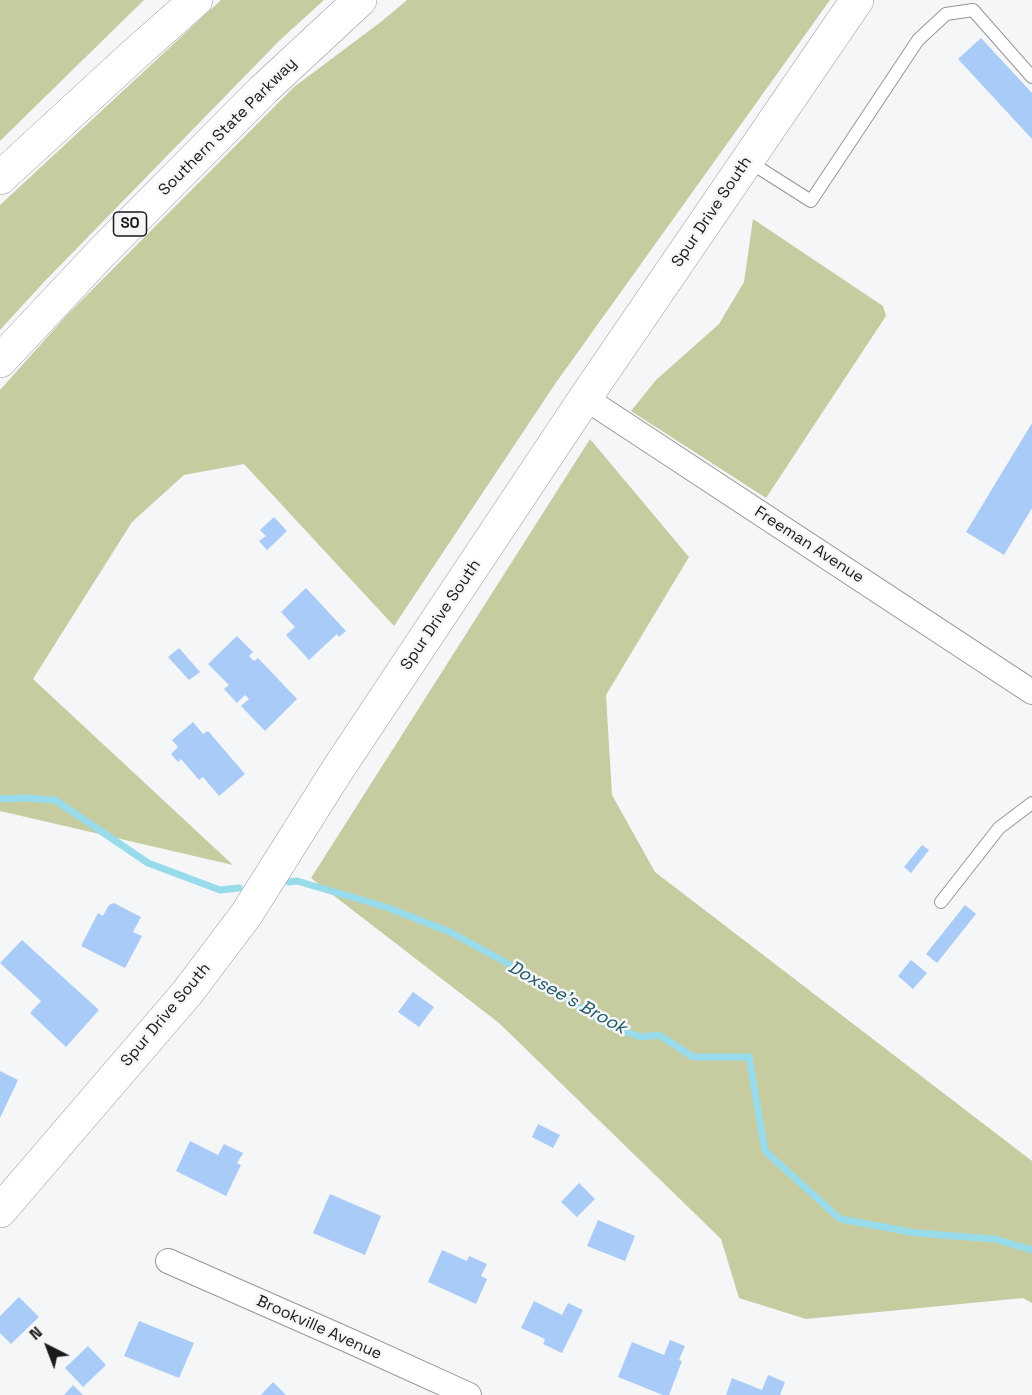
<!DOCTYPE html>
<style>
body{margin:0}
#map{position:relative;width:1032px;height:1395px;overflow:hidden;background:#f5f6f8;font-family:"Space Grotesk",sans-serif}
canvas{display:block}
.north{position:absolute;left:18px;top:1317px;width:60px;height:60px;-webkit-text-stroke:4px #f5f6f8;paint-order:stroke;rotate:318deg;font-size:16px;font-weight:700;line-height:24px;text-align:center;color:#1a1a1b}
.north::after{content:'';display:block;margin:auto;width:21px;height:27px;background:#1a1a1b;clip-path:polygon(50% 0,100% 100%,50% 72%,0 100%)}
</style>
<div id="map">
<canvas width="1032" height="1395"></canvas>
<div class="north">N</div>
</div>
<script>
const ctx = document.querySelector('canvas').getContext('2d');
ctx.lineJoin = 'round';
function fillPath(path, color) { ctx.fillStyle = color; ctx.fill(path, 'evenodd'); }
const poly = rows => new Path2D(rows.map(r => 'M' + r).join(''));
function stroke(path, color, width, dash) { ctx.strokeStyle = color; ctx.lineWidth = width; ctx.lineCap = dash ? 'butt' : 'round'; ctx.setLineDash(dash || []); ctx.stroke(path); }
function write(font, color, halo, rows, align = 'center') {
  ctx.font = font + ' "Space Grotesk",sans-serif'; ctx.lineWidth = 5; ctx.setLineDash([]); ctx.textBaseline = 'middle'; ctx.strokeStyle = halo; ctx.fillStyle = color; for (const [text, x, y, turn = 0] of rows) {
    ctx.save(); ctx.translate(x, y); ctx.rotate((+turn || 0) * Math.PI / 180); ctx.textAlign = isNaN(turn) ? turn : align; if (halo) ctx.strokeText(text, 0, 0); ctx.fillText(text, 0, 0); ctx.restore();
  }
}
const green = poly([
 [0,0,144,0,0,141],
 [221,0,324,0,280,40,43,283,0,330,0,205],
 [407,0,830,0,555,384,394,626,244,464,184,475,132,522,33,679,233,865,0,811,0,390,66,316,294,87,382,21],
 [753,219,883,306,886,316,766,498,631,411,656,380,719,324,744,282],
 [590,439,689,557,606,695,612,795,655,872,1032,1161,1032,1303,1023,1298,806,1319,739,1298,721,1239,499,1023,311,878]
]);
const stream = poly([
 [0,799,26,798,55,800,148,863,220,890,239,888],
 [289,882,297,881,386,907,450,932,518,969,614,1028,641,1037,659,1035,693,1057,749,1057,765,1151,840,1219,916,1233,994,1239,1032,1250]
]);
const building = poly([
 [981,38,1032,93,1032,139,958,59],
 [1032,423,1032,508,1004,555,966,532],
 [274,517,287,531,267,550,259,541,266,536,260,530],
 [306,588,346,631,339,637,337,634,309,660,286,635,295,627,281,612],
 [237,636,253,652,249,656,254,661,258,658,297,699,265,731,241,706,249,699,245,695,237,703,224,689,229,685,208,664],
 [179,648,200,672,189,680,168,657],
 [193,722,203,734,208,731,245,774,219,796,203,777,199,780,181,759,178,762,171,754,178,747,172,740],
 [922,845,929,850,911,873,904,867],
 [114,903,141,917,133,932,142,936,125,968,81,946,98,913,103,916,109,905],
 [965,905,976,914,937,963,926,954],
 [22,940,99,1010,66,1047,30,1013,41,1001,0,963],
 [911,960,927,973,913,989,898,976],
 [413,992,434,1007,419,1027,398,1012],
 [0,1071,18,1080,0,1118],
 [538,1124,560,1135,553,1148,532,1137],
 [190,1141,218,1155,224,1144,243,1153,237,1163,241,1165,226,1196,176,1171],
 [579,1183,595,1199,577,1217,561,1202],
 [330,1194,381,1216,365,1255,313,1233],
 [598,1220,635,1236,625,1261,587,1246],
 [442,1250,467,1261,469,1256,487,1264,481,1276,487,1279,476,1304,428,1282],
 [19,1297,39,1317,11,1344,0,1333,0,1316],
 [534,1301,562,1315,568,1303,583,1310,562,1353,543,1344,545,1339,521,1328],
 [139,1321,194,1343,179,1378,124,1356],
 [670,1340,685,1346,679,1360,682,1361,669,1395,663,1395,618,1377,632,1342,664,1355],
 [88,1346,106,1365,83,1387,65,1368],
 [768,1375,785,1382,780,1395,726,1395,732,1378,762,1390],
 [273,1382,286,1395,261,1395],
 [73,1385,83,1395,64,1395]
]);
const lane = poly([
 [748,161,811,201,918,40,946,14,973,10,1032,77],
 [941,902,999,828,1032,803]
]);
const street = poly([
 [585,398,1032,692],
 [168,1261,350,1341,469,1395]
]);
const secondary = poly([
 [0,1211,187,993,246,915,338,769,585,398,857,0]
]);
const highway = poly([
 [0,178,136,53,196,0],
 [0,361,103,251,263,90,360,0]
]);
const shields = [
 [130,224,33]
];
const shieldNames = [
 ["SO",130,224]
];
const streetNames = [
 ["Southern State Parkway",228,127,-45],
 ["Spur Drive South",712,212,-56],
 ["Freeman Avenue",809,545,33],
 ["Spur Drive South",441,615,-56],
 ["Spur Drive South",166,1015,-50],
 ["Brookville Avenue",319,1328,24]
];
const waterNames = [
 ["Doxsee's Brook",567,998,29]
];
fillPath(green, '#c7cca0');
stroke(stream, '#98dcec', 7);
fillPath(building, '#a9cbf7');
stroke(lane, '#959697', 14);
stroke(street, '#959697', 26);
stroke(secondary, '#959697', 34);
stroke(highway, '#959697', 34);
stroke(lane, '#fff', 12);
stroke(street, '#fff', 24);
stroke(secondary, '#fff', 33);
stroke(highway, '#fff', 33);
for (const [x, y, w] of shields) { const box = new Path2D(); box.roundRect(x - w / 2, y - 12, w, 24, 4.5); ctx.fillStyle = '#f5f6f8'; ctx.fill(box); stroke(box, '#1a1a1b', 1.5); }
write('bold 15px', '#1a1a1b', null, shieldNames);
write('16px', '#1a1a1b', '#f5f6f8', streetNames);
write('italic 18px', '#205964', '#f5f6f8', waterNames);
</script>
